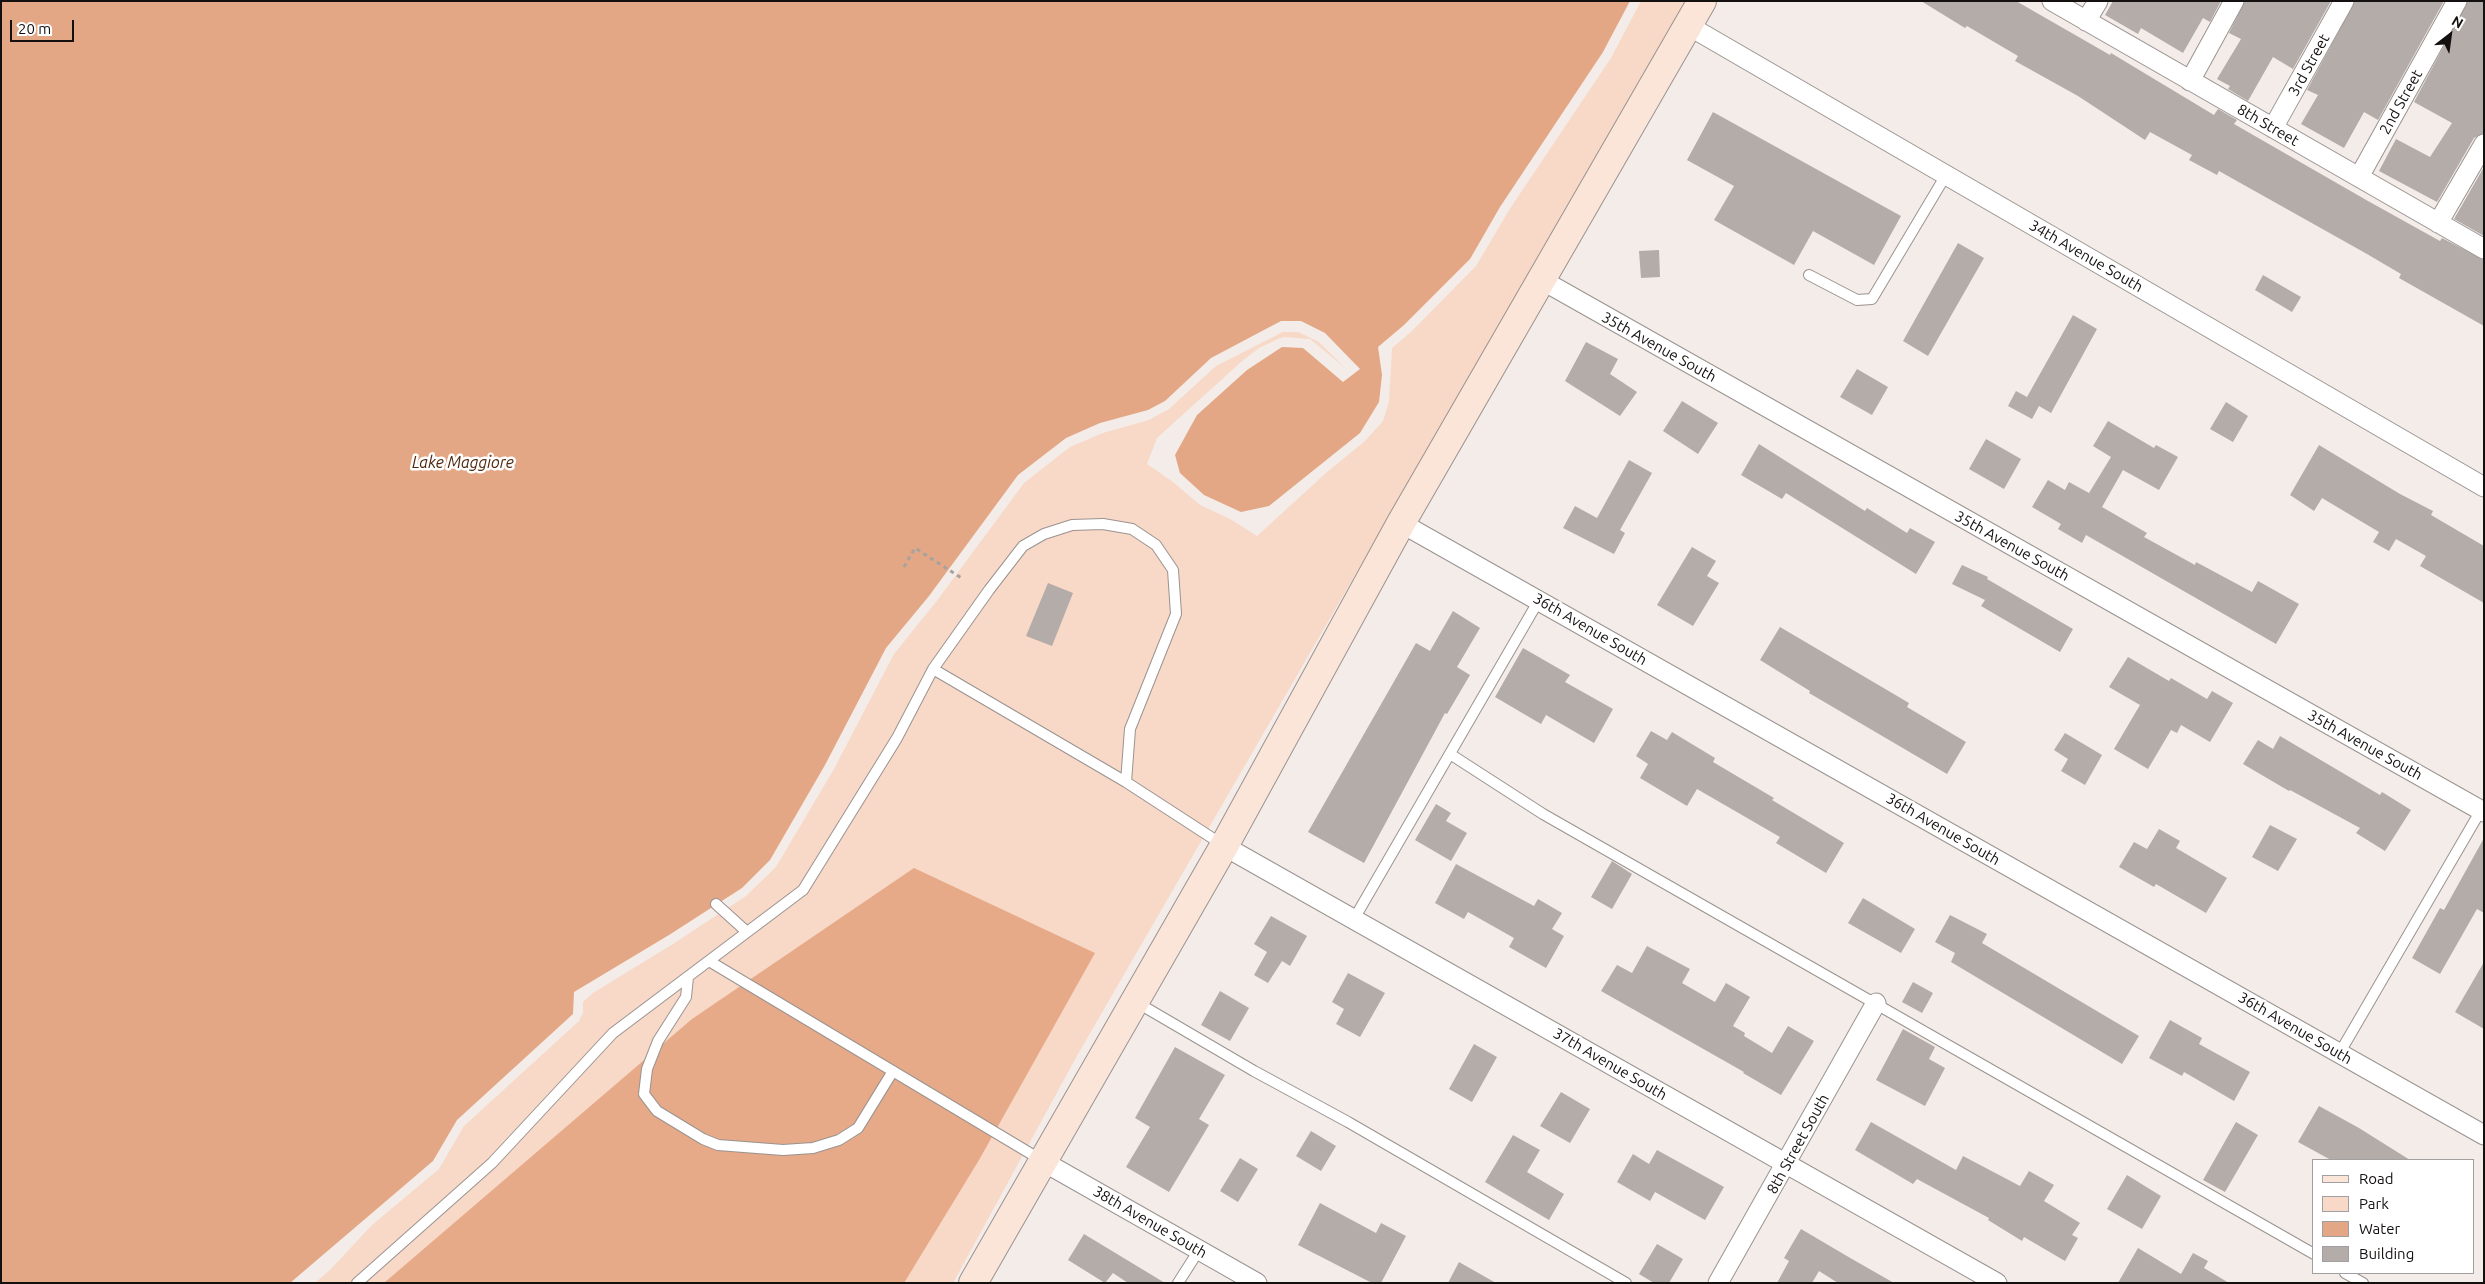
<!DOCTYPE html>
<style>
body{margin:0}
#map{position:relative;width:2485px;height:1284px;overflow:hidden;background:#f3ece8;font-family:Ubuntu,sans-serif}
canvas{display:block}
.frame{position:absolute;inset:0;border:2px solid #13100f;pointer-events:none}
.legend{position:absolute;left:2312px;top:1159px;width:162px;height:115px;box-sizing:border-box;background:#fff;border:1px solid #a19f9f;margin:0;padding:6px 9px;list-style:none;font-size:15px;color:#13100f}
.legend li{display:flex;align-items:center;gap:10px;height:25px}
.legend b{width:25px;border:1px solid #a19f9f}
.north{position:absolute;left:2425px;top:10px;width:50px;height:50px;-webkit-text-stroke:4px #fff;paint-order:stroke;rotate:30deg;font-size:14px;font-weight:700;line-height:20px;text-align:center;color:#13100f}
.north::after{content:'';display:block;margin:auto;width:18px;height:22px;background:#13100f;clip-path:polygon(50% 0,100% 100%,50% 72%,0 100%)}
.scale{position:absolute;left:10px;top:20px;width:64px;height:22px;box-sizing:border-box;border:2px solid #13100f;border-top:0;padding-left:6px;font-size:15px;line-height:18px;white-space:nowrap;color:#13100f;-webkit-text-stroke:4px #fff;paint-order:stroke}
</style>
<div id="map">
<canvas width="2485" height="1284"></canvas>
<div class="frame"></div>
<ul class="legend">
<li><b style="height:6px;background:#fbe5d9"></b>Road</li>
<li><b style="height:14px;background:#f8d8c7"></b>Park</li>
<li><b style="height:14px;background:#e3a785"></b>Water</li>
<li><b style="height:14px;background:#b3aca8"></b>Building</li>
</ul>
<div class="north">N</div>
<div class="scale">20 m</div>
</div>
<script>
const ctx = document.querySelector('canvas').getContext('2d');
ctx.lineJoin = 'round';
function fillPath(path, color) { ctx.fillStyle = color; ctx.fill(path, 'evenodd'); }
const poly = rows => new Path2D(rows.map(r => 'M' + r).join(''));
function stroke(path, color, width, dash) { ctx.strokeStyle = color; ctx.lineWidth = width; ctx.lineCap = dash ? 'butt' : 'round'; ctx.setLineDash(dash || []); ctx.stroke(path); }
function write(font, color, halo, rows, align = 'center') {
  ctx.font = font + ' Ubuntu,sans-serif'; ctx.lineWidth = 5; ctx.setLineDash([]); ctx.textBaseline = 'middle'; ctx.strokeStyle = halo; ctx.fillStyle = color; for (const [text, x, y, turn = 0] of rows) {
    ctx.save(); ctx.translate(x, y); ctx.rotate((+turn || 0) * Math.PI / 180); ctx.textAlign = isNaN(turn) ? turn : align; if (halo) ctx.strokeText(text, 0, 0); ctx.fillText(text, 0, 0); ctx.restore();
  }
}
const green = poly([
 [1641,1,1687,1,1078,1054,953,1283,315,1283,331,1269,372,1225,439,1169,464,1126,579,1021,583,1013,583,1002,593,993,673,944,746,896,776,867,834,769,894,654,936,602,1024,483,1070,447,1103,433,1149,420,1169,409,1216,366,1283,332,1298,332,1319,342,1345,368,1310,339,1284,337,1278,339,1259,348,1241,362,1157,438,1147,464,1173,482,1200,505,1230,519,1257,536,1326,473,1365,441,1383,421,1389,402,1392,348,1411,332,1476,266,1511,207,1611,58]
]);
const forest = poly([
 [914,868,1095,953,979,1160,904,1283,384,1283,692,1019]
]);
const water = poly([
 [1,1,1630,1,1603,52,1500,207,1470,259,1404,325,1378,347,1382,375,1379,402,1360,433,1269,506,1241,512,1204,495,1180,473,1175,455,1197,415,1247,370,1282,347,1303,348,1343,382,1360,369,1325,333,1301,321,1281,321,1211,358,1165,401,1148,410,1100,423,1066,438,1018,475,929,596,886,648,825,765,770,860,742,888,669,935,574,992,573,1014,457,1120,433,1161,290,1283,1,1283]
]);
const building = poly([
 [1921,1,2016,1,2110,55,2111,53,2214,115,2218,109,2237,120,2234,124,2368,201,2440,241,2442,238,2484,260,2484,326,2399,278,2401,274,2367,254,2219,171,2217,175,2189,160,2192,155,2150,132,2145,140,2078,96,2015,61,2018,56,1967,26,1965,28],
 [2113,1,2221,1,2210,22,2203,18,2183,53,2141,28,2138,34,2105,15],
 [2245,1,2331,1,2293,69,2273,57,2248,101,2228,89,2230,86,2217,79,2241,39,2229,33],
 [2355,1,2444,1,2378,120,2364,112,2344,148,2301,124,2318,95,2307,90],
 [2468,1,2484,1,2484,133,2474,138,2437,202,2379,171,2396,139,2430,157,2452,123,2414,102],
 [1713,112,1901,216,1874,265,1813,231,1794,265,1714,220,1734,186,1687,160],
 [2484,167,2484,236,2454,219],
 [1958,243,1984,258,1928,356,1903,341],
 [1659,250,1660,277,1641,278,1639,251],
 [2263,275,2301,297,2292,312,2255,290],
 [2073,315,2097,329,2051,413,2039,406,2032,419,2008,406,2016,391,2027,397],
 [1586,342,1618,359,1610,374,1637,392,1620,416,1565,381],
 [1857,369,1888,387,1872,415,1840,397],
 [1682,401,1718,423,1698,454,1663,431],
 [2226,402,2248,416,2233,442,2210,429],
 [2108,421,2154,448,2156,445,2178,457,2159,490,2123,470,2102,507,2147,533,2144,537,2195,565,2196,562,2252,592,2258,581,2299,604,2276,644,2086,535,2082,543,2058,529,2061,524,2032,507,2048,480,2065,490,2069,482,2089,493,2111,457,2093,446],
 [1986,439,2021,459,2004,489,1969,469],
 [1759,444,1865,511,1867,508,1907,533,1910,528,1935,542,1916,574,1786,493,1782,499,1741,475],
 [2319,445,2400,494,2433,511,2431,515,2484,546,2484,603,2420,566,2426,556,2396,539,2389,551,2373,542,2379,532,2322,498,2314,511,2290,495],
 [1629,460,1652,473,1620,530,1625,533,1614,554,1563,528,1575,506,1597,518],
 [1692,547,1716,561,1707,576,1719,583,1693,626,1657,605],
 [1962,565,1988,577,1987,579,2073,629,2060,652,1981,606,1985,600,1952,584],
 [1048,583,1073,593,1052,646,1026,636],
 [1453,611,1480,628,1457,667,1470,675,1447,714,1445,713,1364,863,1308,832,1416,643,1430,651],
 [1780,627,1909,703,1907,707,1966,742,1947,774,1809,693,1810,691,1760,660],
 [1523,648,1570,675,1565,682,1613,709,1594,743,1546,715,1541,724,1495,697],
 [2128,657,2169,681,2171,678,2207,699,2212,691,2233,703,2210,742,2181,725,2177,733,2171,730,2148,769,2114,749,2140,705,2109,687],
 [1651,731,1667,740,1672,732,1715,758,1713,762,1774,798,1772,800,1844,843,1826,873,1776,843,1780,837,1697,789,1687,806,1640,778,1648,764,1636,756],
 [2065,733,2102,755,2085,785,2061,771,2068,759,2054,750],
 [2280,736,2380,795,2382,792,2411,810,2385,851,2356,833,2360,828,2290,790,2289,791,2243,764,2258,740,2273,749],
 [1436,804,1451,813,1446,821,1467,833,1451,861,1415,840],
 [2270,825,2297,839,2278,871,2252,857],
 [2159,829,2180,841,2176,848,2227,878,2206,913,2156,884,2154,887,2119,867,2134,842,2147,849],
 [2484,838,2484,913,2477,909,2440,974,2412,958,2440,908,2444,910],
 [1612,861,1632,874,1612,909,1591,897],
 [1456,864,1534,906,1538,899,1562,913,1552,929,1564,936,1546,968,1509,947,1514,938,1468,912,1464,919,1435,903],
 [1863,898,1915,929,1901,953,1848,923],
 [1950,915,1987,934,1982,943,2139,1036,2122,1064,1951,962,1955,953,1935,942],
 [1271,916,1307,936,1290,966,1282,961,1268,983,1254,975,1267,952,1254,944],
 [1647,946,1690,969,1682,983,1715,1002,1726,983,1750,997,1733,1026,1745,1033,1744,1036,1772,1053,1788,1026,1814,1041,1781,1095,1743,1073,1744,1072,1601,991,1617,965,1632,973],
 [2484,962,2484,1029,2455,1012],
 [1348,973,1385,993,1360,1037,1336,1024,1344,1009,1332,1002],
 [1913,982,1933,993,1922,1013,1902,1002],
 [1220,991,1249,1008,1230,1041,1201,1025],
 [2170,1020,2202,1038,2199,1044,2250,1072,2234,1101,2184,1072,2182,1076,2149,1058],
 [1903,1029,1935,1047,1929,1059,1945,1068,1925,1106,1876,1080],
 [1474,1044,1497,1057,1472,1102,1449,1089],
 [1175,1047,1225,1075,1199,1119,1209,1125,1169,1192,1126,1167,1150,1127,1135,1118],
 [1561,1092,1590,1109,1570,1143,1540,1126],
 [2319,1106,2359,1128,2410,1160,2331,1160,2298,1142],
 [1871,1122,1956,1170,1963,1156,2020,1186,2029,1171,2054,1185,2044,1201,2080,1223,2072,1235,2078,1238,2065,1261,2024,1237,2022,1241,1988,1220,1989,1218,1917,1179,1913,1184,1855,1150],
 [2236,1122,2258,1135,2225,1192,2203,1180],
 [1311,1131,1336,1146,1321,1171,1296,1156],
 [1513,1135,1540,1150,1527,1172,1564,1194,1549,1220,1485,1182],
 [1657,1150,1724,1187,1705,1220,1655,1192,1650,1201,1617,1182,1633,1154,1649,1164],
 [1240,1158,1258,1169,1238,1202,1220,1191],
 [2127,1175,2161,1196,2142,1229,2107,1209],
 [1320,1203,1376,1233,1381,1223,1406,1236,1381,1283,1372,1283,1298,1245],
 [1801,1229,1852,1259,1894,1283,1838,1283,1819,1271,1812,1283,1777,1283,1789,1261,1784,1258],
 [1084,1234,1165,1283,1128,1283,1113,1273,1105,1283,1068,1260],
 [1657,1244,1683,1259,1669,1283,1654,1283,1639,1274],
 [2138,1248,2181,1274,2193,1253,2208,1261,2204,1268,2229,1283,2118,1283],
 [1459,1262,1496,1283,1448,1283]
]);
const path = poly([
 [904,567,915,548,963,579]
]);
const lane = poly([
 [1809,275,1857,300,1872,299,1946,175],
 [933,669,1126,782,1223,845],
 [1450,754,1543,814,2314,1254],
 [716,904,747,932],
 [1354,919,1539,600],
 [709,961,1043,1161],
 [688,977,686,997,658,1041,647,1069,644,1094,657,1111,703,1139,718,1145,783,1150,813,1148,839,1140,858,1128,893,1071],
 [1136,1002,1254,1071,1348,1122,1626,1283],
 [2339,1054,2481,810],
 [2345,1273,2363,1283],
 [357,1283,492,1163,613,1033,803,890,897,738,933,669,989,590,1023,546,1044,534,1072,525,1103,524,1132,529,1156,545,1173,570,1176,614,1130,729,1126,782],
 [1178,1283,1199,1250]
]);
const street = poly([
 [2052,1,2484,249],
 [2086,21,2098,1],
 [1689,26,2484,487],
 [2190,81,2234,1],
 [2273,128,2344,1],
 [2359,177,2457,1],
 [2438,223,2484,144],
 [1540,279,2484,812],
 [1401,523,2484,1135],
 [1224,846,1997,1283],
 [1044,1162,1257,1283],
 [1718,1283,1876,1003]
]);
const secondary = poly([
 [973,1283,1224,846,1401,523,1702,1]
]);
const streetNames = [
 ["3rd Street",2309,65,-61],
 ["2nd Street",2401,102,-61],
 ["8th Street",2268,125,30],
 ["34th Avenue South",2086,256,30],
 ["35th Avenue South",1659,347,29],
 ["35th Avenue South",2012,546,29],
 ["36th Avenue South",1590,629,30],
 ["35th Avenue South",2365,745,29],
 ["36th Avenue South",1943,829,30],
 ["36th Avenue South",2295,1028,30],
 ["37th Avenue South",1610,1064,30],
 ["8th Street South",1798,1144,-61],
 ["38th Avenue South",1150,1222,30]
];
const waterNames = [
 ["Lake Maggiore",463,463]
];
fillPath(green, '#f8d8c7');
fillPath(forest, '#e6aa88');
fillPath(water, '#e3a785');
fillPath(building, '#b3aca8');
stroke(lane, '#9a9390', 12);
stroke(street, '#9a9390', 21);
stroke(secondary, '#9a9390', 30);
stroke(path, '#a8a29f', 3, [4, 4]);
stroke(lane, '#fff', 10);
stroke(street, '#fff', 19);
stroke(secondary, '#fbe5d9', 28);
write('15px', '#13100f', '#fff', streetNames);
write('italic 16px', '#4e270e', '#fff', waterNames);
</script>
